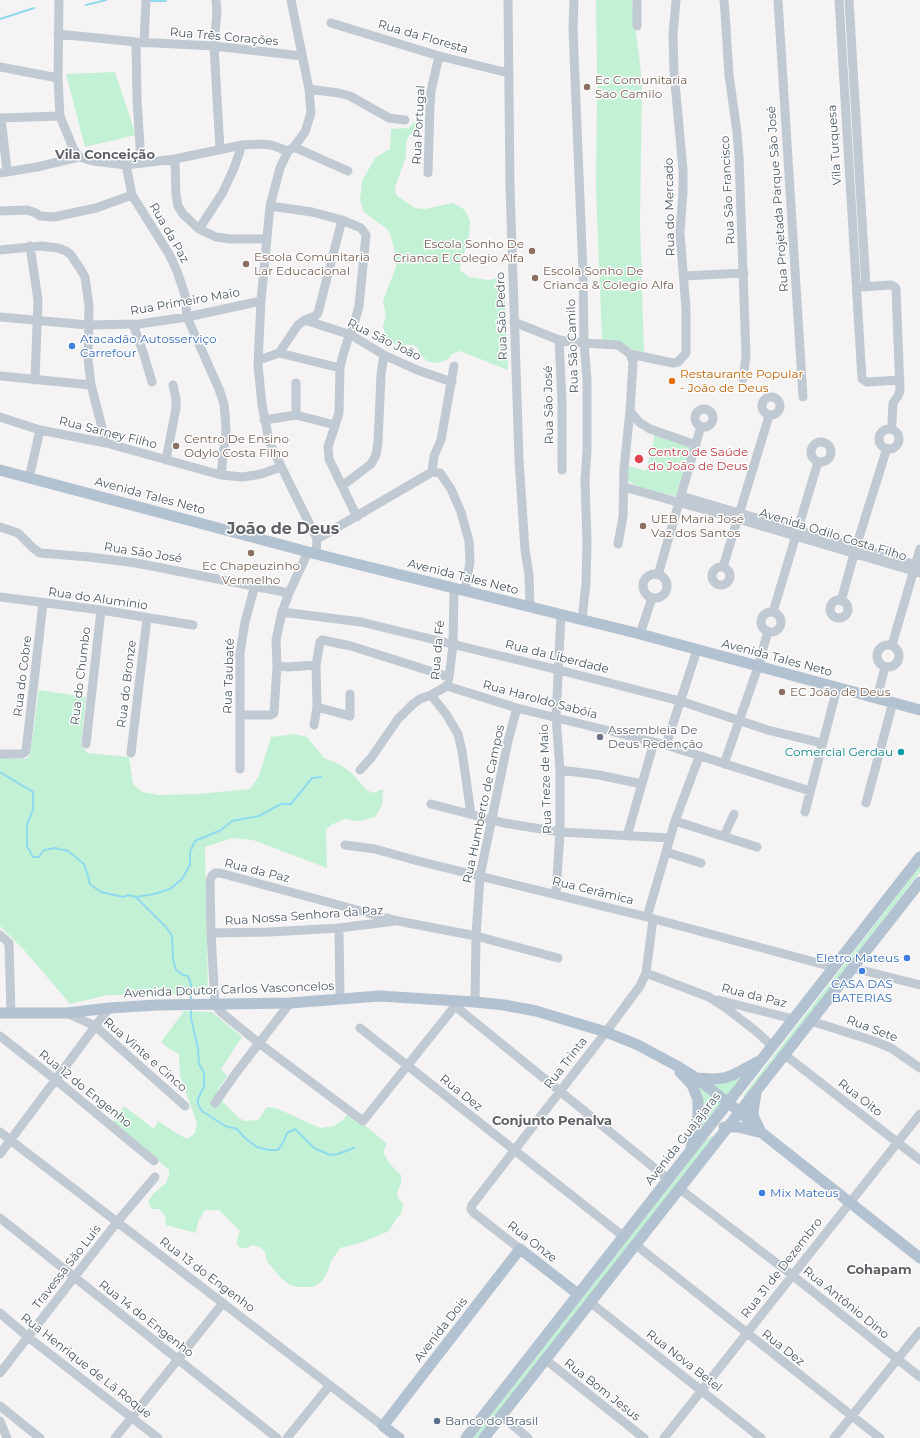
<!DOCTYPE html>
<meta charset="utf-8">
<style>
body{margin:0}
canvas{display:block;background:#f5f3f3}
</style>
<canvas width="920" height="1438"></canvas>
<script>
const ctx = document.querySelector('canvas').getContext('2d');
ctx.lineJoin = 'round';
function fillPath(path, color) { ctx.fillStyle = color; ctx.fill(path, 'evenodd'); }
const poly = rows => new Path2D(rows.map(r => 'M' + r).join(''));
function stroke(path, color, width, dash) { ctx.strokeStyle = color; ctx.lineWidth = width; ctx.lineCap = dash ? 'butt' : 'round'; ctx.setLineDash(dash || []); ctx.stroke(path); }
function write(font, color, halo, rows, align = 'center') {
  ctx.font = font + ' Montserrat,sans-serif'; ctx.lineWidth = 3; ctx.setLineDash([]); ctx.textBaseline = 'middle'; ctx.strokeStyle = halo; ctx.fillStyle = color; for (const [text, x, y, turn = 0] of rows) {
    ctx.save(); ctx.translate(x, y); ctx.rotate((+turn || 0) * Math.PI / 180); ctx.textAlign = isNaN(turn) ? turn : align; if (halo) ctx.strokeText(text, 0, 0); ctx.fillText(text, 0, 0); ctx.restore();
  }
}
const green = poly([
 [596,0,632,0,642,81,640,222,644,352,627,348,602,340,596,189,597,81],
 [115,72,136,135,85,147,66,74],
 [414,122,419,122,420,126,418,132,414,134,409,135,406,142,406,157,395,187,396,195,415,208,425,209,453,203,465,210,470,221,469,235,466,249,461,259,460,270,469,277,488,280,504,277,508,370,460,351,452,354,447,360,437,363,427,361,420,354,418,348,413,345,399,345,390,343,386,338,383,326,386,316,383,301,396,267,396,258,392,240,388,230,364,212,360,200,362,181,375,158,390,149,391,129,409,128],
 [654,434,689,445,690,448,676,496,640,488,630,482,627,478,629,466,646,471,654,439],
 [39,690,86,697,81,744,83,748,88,753,129,757,133,784,142,792,159,795,199,794,250,789,259,776,271,737,294,734,307,737,324,758,339,764,353,774,365,789,373,793,383,789,382,805,375,817,359,821,344,819,331,825,326,830,327,868,253,840,232,838,205,847,208,994,108,995,70,1004,25,951,0,926,0,758,26,759,30,755],
 [920,866,920,872,746,1097,743,1096],
 [184,1011,212,1012,242,1037,221,1069,227,1076,217,1091,224,1103,239,1118,245,1121,258,1120,267,1107,276,1108,320,1128,334,1126,344,1119,349,1112,387,1144,383,1152,390,1164,401,1175,401,1184,397,1192,398,1198,403,1204,402,1212,396,1219,389,1231,360,1243,340,1248,332,1260,326,1275,321,1282,313,1287,298,1287,290,1285,281,1278,267,1261,265,1252,260,1247,252,1245,247,1248,240,1248,237,1244,237,1239,240,1231,219,1210,205,1210,198,1222,196,1233,166,1225,165,1216,159,1209,152,1209,148,1202,154,1193,166,1183,169,1175,169,1170,113,1122,124,1106,154,1129,158,1121,176,1133,187,1139,195,1133,197,1123,180,1076,179,1054,168,1048,161,1042],
 [744,1075,727,1096,707,1083],
 [696,1084,723,1102,701,1128,700,1126,704,1108,703,1100],
 [712,1136,715,1136,478,1438,473,1438,706,1140]
]);
const stream = poly([
 [151,1,166,1],
 [86,5,106,0],
 [0,19,34,8],
 [0,772,33,792,33,809,27,825,27,846,33,857,39,857,44,850,55,848,68,851,84,864,87,873,90,884,101,892,123,897,129,895,136,897,166,927,172,936,173,959,176,970,183,975,188,976,191,984,191,999],
 [136,897,154,894,170,889,182,879,190,865,190,852,195,841,221,830,232,821,259,816,281,804,291,804,312,778,321,777],
 [191,1011,191,1018,198,1048,199,1064,204,1073,204,1086,198,1099,198,1104,202,1111,225,1126,237,1129,246,1139,257,1147,268,1150,278,1150,284,1141,287,1133,295,1129,314,1148,330,1155,338,1154,354,1148]
]);
const minor = poly([
 [59,0,58,78,60,116,73,148,79,157,93,161,126,165,175,159,242,145,260,144,271,145,288,151],
 [216,0,217,11,214,46,220,150],
 [291,0,309,89,311,113,305,132,294,147,288,151,280,168,270,206,261,301,258,365,262,405,269,440,274,452,317,539,316,554],
 [508,0,510,187,519,459,525,550,529,575,530,607],
 [574,0,573,29,583,272,584,343,587,380,587,450,585,480,587,542,586,583,582,620],
 [637,0,637,26],
 [724,0,725,12,729,75,737,132,739,157,746,356,743,379],
 [778,0,803,397],
 [839,0,862,379,867,382,900,380],
 [849,0,866,287],
 [331,23,439,56,509,73],
 [58,34,136,42,214,46,302,56],
 [136,42,137,99,141,162],
 [144,43,146,0],
 [0,67,58,78],
 [309,89,338,93,350,96,389,118,405,120],
 [0,118,60,116],
 [1,118,7,171],
 [294,147,348,171],
 [175,159,176,195,178,206,183,214,199,229,216,237,230,239,267,239],
 [126,165,132,195,169,254,177,271,185,295,187,317,219,389,224,404,225,414,226,431,221,475],
 [0,173,37,167,79,157],
 [428,173,430,106,431,91,439,56],
 [270,206,312,212,342,220,361,228,366,235,359,306,351,335,348,339,343,355,340,368,339,413,328,447,329,459,357,517],
 [0,211,27,210,36,213,40,216,54,217,96,208,132,195],
 [199,229,223,192,234,168,242,145],
 [30,246,38,300,35,380],
 [0,250,41,246,58,248,66,251,71,255,81,270,85,277,89,306,88,358,91,385,106,443],
 [684,276,744,273],
 [860,287,891,285,895,287,896,289,900,391,898,396,893,403,892,423],
 [0,317,88,325,139,324,187,317,261,301],
 [305,320,351,335,384,355,417,370,452,382],
 [514,322,559,340,584,343,618,345,630,354,633,362,630,411,624,468,623,517,618,544],
 [133,324,144,355,152,382],
 [559,340,562,402,562,470],
 [279,353,298,325,305,320,315,316,318,313,342,220],
 [630,354,673,363,678,362,686,353,686,309,680,233,683,191,683,170,674,72,673,35,676,0],
 [259,360,279,353,340,368],
 [0,376,91,385],
 [296,383,296,415],
 '762 406a9 9 0 1 1 18 0a9 9 0 1 1-18 0Z',
 '695 418a9 9 0 1 1 18 0a9 9 0 1 1-18 0Z',
 [630,411,639,422,650,429,696,445],
 [0,417,40,430,106,443,221,475,243,477,261,474,281,467],
 [264,420,296,415,335,425],
 '879 439a10 10 0 1 1 20 0a10 10 0 1 1-20 0Z',
 '811 452a10 10 0 1 1 20 0a10 10 0 1 1-20 0Z',
 [166,460,176,408,176,399,173,385],
 [432,472,440,473,451,489,461,512,469,541,470,562,465,591],
 [432,472,434,456,441,440,454,366],
 [29,478,40,430],
 [342,486,371,464,376,455,378,442,381,375,384,355],
 [624,487,738,519,920,573],
 [681,496,920,566],
 [0,527,18,533,33,548,40,553,89,557,136,563,289,593],
 [317,539,432,472],
 '712 576a9 9 0 1 1 18 0a9 9 0 1 1-18 0Z',
 [723,567,769,416],
 '643 586a12 12 0 1 1 24 0a12 12 0 1 1-24 0Z',
 [658,575,701,426],
 [0,597,101,610,193,625],
 '830 609a9 9 0 1 1 18 0a9 9 0 1 1-18 0Z',
 [841,601,856,547,887,448],
 [282,612,361,622,559,670,680,701,768,730,822,743],
 [773,612,818,462],
 '761 622a10 10 0 1 1 20 0a10 10 0 1 1-20 0Z',
 [640,634,652,598],
 [892,645,920,549],
 '877 656a11 11 0 1 1 22 0a11 11 0 1 1-22 0Z',
 [277,666,288,667,316,665],
 [447,686,517,708,666,745,810,791],
 [431,695,446,714,458,734,462,751,471,814],
 [877,698,885,667],
 [317,707,350,716,350,694],
 [240,715,271,715,274,713,277,666,276,640,282,612,289,593,308,552],
 [314,725,317,707,316,665,320,642,322,640,351,646,449,677],
 [86,744,101,610],
 [666,745,697,650],
 [131,753,147,618],
 [0,754,22,754,24,753,26,751,43,603],
 [724,764,758,667,768,631],
 [240,769,240,653,245,622,255,585],
 [360,770,371,758,398,719,413,704,420,699,431,695,447,686,449,677,453,645,454,588],
 [560,770,599,775,642,784],
 [866,803,893,702],
 [431,804,504,823,560,832,670,838],
 [805,812,837,688],
 [675,821,757,847],
 [627,836,654,742],
 [724,836,734,814],
 [345,845,375,849,418,861,647,917,833,967],
 [666,852,701,863],
 [556,894,560,832,560,770,556,717,561,615],
 [647,917,675,821,699,757],
 [339,928,340,999],
 [211,933,269,932,339,928,395,921],
 [0,935,9,943,11,1013],
 [853,968,920,985],
 [646,973,709,997,726,1008,757,1032,772,1046],
 [455,1000,455,1006,363,1121,260,1044,222,1013,215,1005,211,933,210,880,212,876,215,873,220,873,398,921,476,936,558,958],
 [718,1000,793,1019],
 [475,1002,476,936,480,876,508,741,517,708],
 [455,1006,668,1179],
 [67,1013,95,1026,185,1106],
 [811,1021,874,1041,891,1048,920,1068],
 [360,1028,623,1236],
 [0,1036,56,1080,154,1161],
 [785,1055,920,1160],
 [215,1103,236,1073,290,1003],
 [0,1132,383,1426],
 [0,1154,109,1008],
 [680,1189,792,1275,920,1377],
 [0,1218,277,1438],
 [636,1245,880,1438],
 [520,1249,474,1213,471,1209,472,1205,606,1032,640,986,646,973,653,919],
 [591,1303,761,1438],
 [0,1313,28,1337,158,1438],
 [546,1360,644,1438],
 [0,1373,117,1222,155,1177],
 [0,1406,40,1438],
 [502,1416,528,1438],
 [0,1421,7,1438],
 [115,1438,223,1303],
 [287,1438,330,1385],
 [664,1438,920,1114],
 [834,1438,920,1331]
]);
const major = poly([
 [0,470,316,554,640,634,920,710],
 [0,1013,67,1013,109,1008,157,1005,290,1003,379,996,475,1002,504,1005,536,1011,606,1032,638,1045,677,1066,696,1078,740,1112,762,1133,920,1258],
 [680,1072,692,1085,698,1100,698,1117,691,1147],
 [696,1078,714,1079,724,1078,733,1075,757,1062],
 [756,1093,753,1112,754,1118,759,1128],
 [724,1127,738,1127,758,1132],
 [399,1438,383,1426,520,1249,578,1294],
 [466,1438,920,857],
 [484,1438,920,882]
]);
const markers = [
 [587,87,4,"#8d6e63"],
 [532,251,4,"#8d6e63"],
 [246,264,4,"#8d6e63"],
 [535,278,4,"#8d6e63"],
 [72,346,4,"#3f7fe0"],
 [672,381,4,"#e8710a"],
 [176,446,4,"#8d6e63"],
 [639,459,5,"#e0444e"],
 [643,526,4,"#8d6e63"],
 [251,553,4,"#8d6e63"],
 [782,692,4,"#8d6e63"],
 [600,737,4,"#6b7280"],
 [901,752,4,"#0f9aa8"],
 [907,958,4,"#3f7fe0"],
 [862,971,4,"#3f7fe0"],
 [762,1193,4,"#3f7fe0"],
 [437,1421,4,"#5c6f8a"]
];
const streetNames = [
 ["Rua Três Corações",224,37,5],
 ["Rua da Floresta",423,37,16],
 ["Rua Portugal",419,125,-87],
 ["Vila Turquesa",835,145,-94],
 ["Rua São Francisco",728,190,-93],
 ["Rua Projetada Parque São José",778,199,-94],
 ["Rua do Mercado",670,207,-91],
 ["Rua da Paz",169,233,60],
 ["Rua Primeiro Maio",185,302,-10],
 ["Rua São Pedro",502,316,-92],
 ["Rua São João",384,340,26],
 ["Rua São Camilo",573,346,-92],
 ["Rua São José",549,405,-91],
 ["Rua Sarney Filho",108,433,14],
 ["Avenida Tales Neto",150,496,15],
 ["Avenida Odilo Costa Filho",833,535,17],
 ["Rua São José",143,553,9],
 ["Avenida Tales Neto",463,577,14],
 ["Rua do Alumínio",98,599,8],
 ["Rua da Fé",438,650,-85],
 ["Rua da Liberdade",557,657,14],
 ["Avenida Tales Neto",777,658,15],
 ["Rua do Cobre",23,676,-83],
 ["Rua do Chumbo",81,676,-83],
 ["Rua Taubaté",229,676,-88],
 ["Rua do Bronze",127,684,-83],
 ["Rua Haroldo Sabóia",540,700,15],
 ["Rua Treze de Maio",546,779,-92],
 ["Rua Humberto de Campos",484,804,-78],
 ["Rua da Paz",257,871,14],
 ["Rua Cerâmica",593,891,14],
 ["Rua Nossa Senhora da Paz",304,916,-4],
 ["Avenida Doutor Carlos Vasconcelos",229,990,-2],
 ["Rua da Paz",754,996,14],
 ["Rua Sete",872,1029,21],
 ["Rua Vinte e Cinco",145,1055,41],
 ["Rua Trinta",566,1063,-52],
 ["Rua 12 do Engenho",85,1089,39],
 ["Rua Dez",461,1093,38],
 ["Rua Oito",860,1098,38],
 ["Avenida Guajajaras",683,1139,-52],
 ["Rua Onze",532,1242,38],
 ["Travessa São Luís",67,1267,-52],
 ["Rua 31 de Dezembro",782,1268,-52],
 ["Rua 13 do Engenho",207,1275,37],
 ["Rua Antônio Dino",846,1303,39],
 ["Rua 14 do Engenho",146,1319,38],
 ["Avenida Dois",441,1330,-52],
 ["Rua Dez",783,1348,38],
 ["Rua Nova Betel",684,1361,38],
 ["Rua Henrique de Lã Roque",86,1366,38],
 ["Rua Bom Jesus",602,1390,38]
];
const educationNames = [
 ["Ec Comunitaria",595,80],
 ["Sao Camilo",595,94],
 ["Escola Sonho De",524,244,"right"],
 ["Crianca E Colegio Alfa",524,258,"right"],
 ["Escola Comunitaria",254,257],
 ["Lar Educacional",254,271],
 ["Escola Sonho De",543,271],
 ["Crianca & Colegio Alfa",543,285],
 ["Centro De Ensino",184,439],
 ["Odylo Costa Filho",184,453],
 ["UEB Maria José",651,519],
 ["Vaz dos Santos",651,533],
 ["Ec Chapeuzinho",251,566,"center"],
 ["Vermelho",251,580,"center"],
 ["EC João de Deus",790,692]
];
const shopNames = [
 ["Atacadão Autosserviço",80,339],
 ["Carrefour",80,353],
 ["Eletro Mateus",899,958,"right"],
 ["CASA DAS",862,984,"center"],
 ["BATERIAS",862,998,"center"],
 ["Mix Mateus",770,1193]
];
const foodNames = [
 ["Restaurante Popular",680,374],
 ["- João de Deus",680,388]
];
const healthNames = [
 ["Centro de Saúde",648,452],
 ["do João de Deus",648,466]
];
const worshipNames = [
 ["Assembleia De",608,730],
 ["Deus Redenção",608,744]
];
const cultureNames = [
 ["Comercial Gerdau",893,752]
];
const serviceNames = [
 ["Banco do Brasil",445,1421]
];
const neighbourhoodNames = [
 ["Vila Conceição",105,155],
 ["Conjunto Penalva",552,1121],
 ["Cohapam",879,1270]
];
const districtNames = [
 ["João de Deus",283,529]
];
fillPath(green, '#c3f1d5');
stroke(stream, '#90daee', 2);
stroke(minor, '#c1cad2', 9);
stroke(major, '#b3c2d1', 11);
for (const [x, y, r, color] of markers) { const dot = new Path2D(); dot.arc(x, y, r, 0, 2 * Math.PI); ctx.fillStyle = color; ctx.fill(dot); stroke(dot, '#fff', 1.5); }
write('12px', '#4a5661', '#fff', streetNames);
write('12px', '#785e54', '#fff', educationNames, 'left');
write('12px', '#366cbe', '#fff', shopNames, 'left');
write('12px', '#c56008', '#fff', foodNames, 'left');
write('12px', '#be3a42', '#fff', healthNames, 'left');
write('12px', '#5b616d', '#fff', worshipNames, 'left');
write('12px', '#0d838f', '#fff', cultureNames, 'right');
write('12px', '#4e5e75', '#fff', serviceNames, 'left');
write('bold 13px', '#5f6368', '#fff', neighbourhoodNames);
write('bold 16px', '#5f6368', '#fff', districtNames);
</script>
